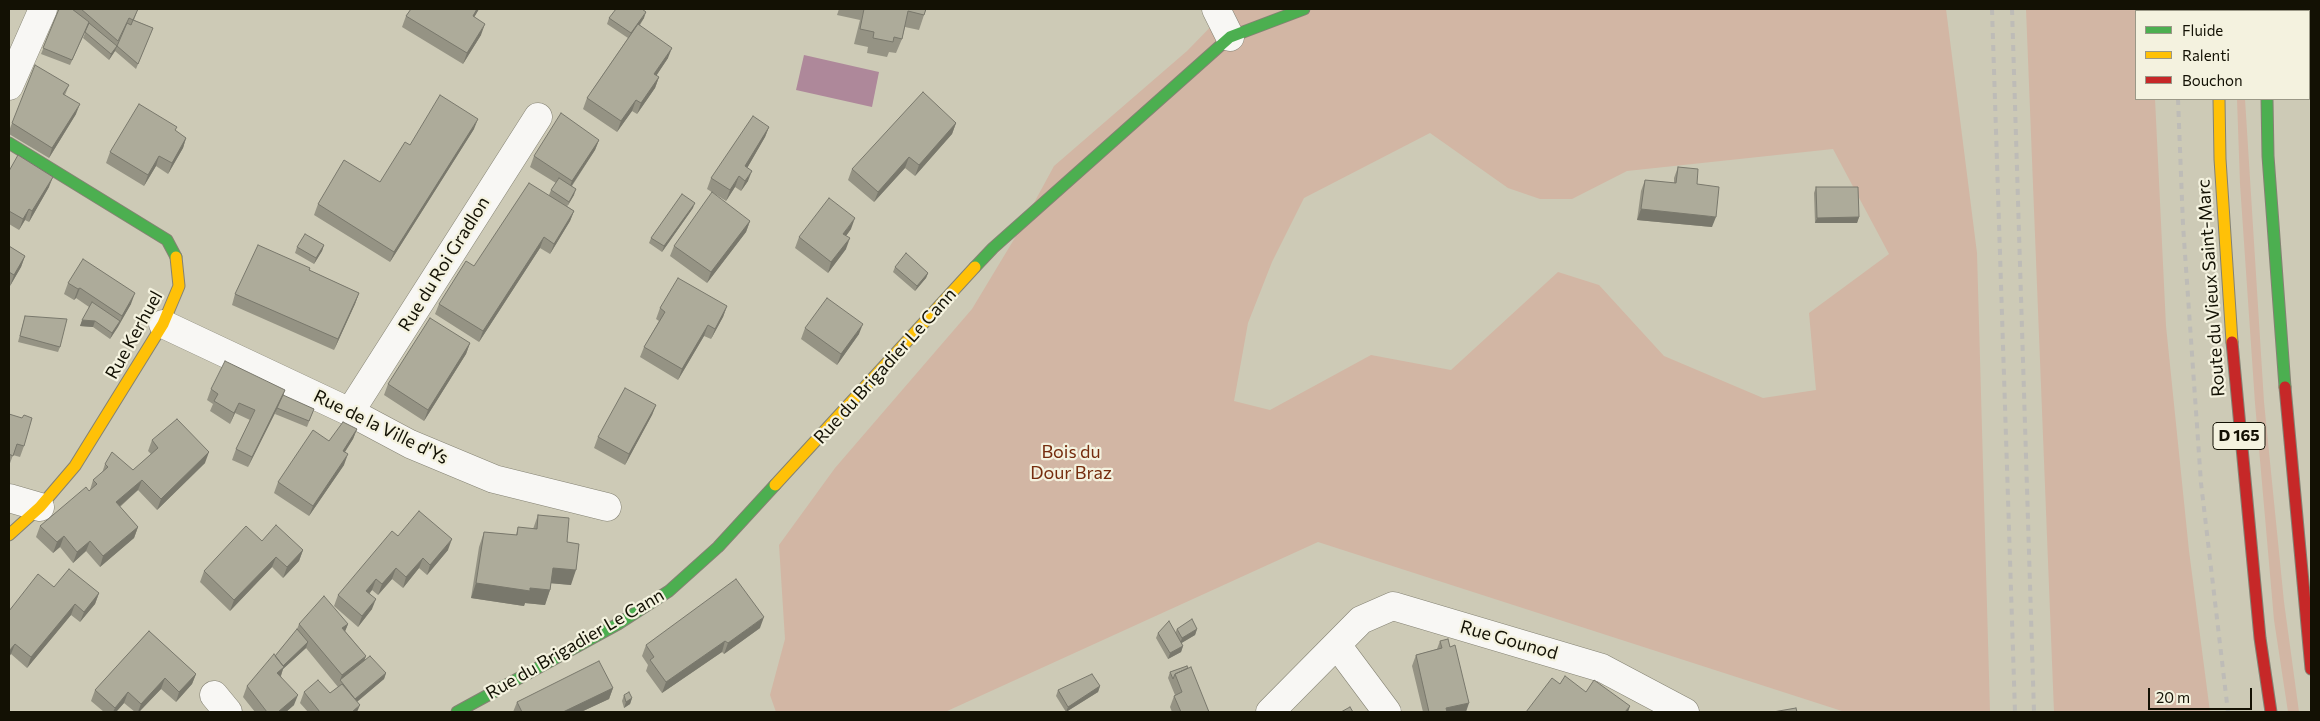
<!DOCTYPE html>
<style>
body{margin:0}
#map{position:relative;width:2320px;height:721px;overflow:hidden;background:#cdcab6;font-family:Commissioner,sans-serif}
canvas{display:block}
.frame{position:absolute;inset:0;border:10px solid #131104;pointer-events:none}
.legend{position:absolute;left:2135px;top:10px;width:175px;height:90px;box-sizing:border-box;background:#f4f2df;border:1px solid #9a9887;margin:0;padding:6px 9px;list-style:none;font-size:15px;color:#131104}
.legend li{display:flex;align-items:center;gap:10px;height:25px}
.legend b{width:25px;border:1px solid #9a9887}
.scale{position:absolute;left:2148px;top:688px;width:104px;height:22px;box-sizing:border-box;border:2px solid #131104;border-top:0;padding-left:6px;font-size:15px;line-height:18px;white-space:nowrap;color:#131104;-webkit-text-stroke:4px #f4f2df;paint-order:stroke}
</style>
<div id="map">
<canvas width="2320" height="721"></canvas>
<div class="frame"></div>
<ul class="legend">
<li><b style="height:6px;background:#4caf50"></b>Fluide</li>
<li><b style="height:6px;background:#ffc107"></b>Ralenti</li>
<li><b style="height:6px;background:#c62828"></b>Bouchon</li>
</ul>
<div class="scale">20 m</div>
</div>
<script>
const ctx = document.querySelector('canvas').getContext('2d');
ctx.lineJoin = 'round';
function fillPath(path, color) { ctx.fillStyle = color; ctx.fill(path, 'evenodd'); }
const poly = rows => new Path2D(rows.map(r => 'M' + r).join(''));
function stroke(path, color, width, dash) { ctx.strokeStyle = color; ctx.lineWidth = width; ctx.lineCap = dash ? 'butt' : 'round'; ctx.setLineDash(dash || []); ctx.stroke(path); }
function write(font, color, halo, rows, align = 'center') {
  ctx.font = font + ' Commissioner,sans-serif'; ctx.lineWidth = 4.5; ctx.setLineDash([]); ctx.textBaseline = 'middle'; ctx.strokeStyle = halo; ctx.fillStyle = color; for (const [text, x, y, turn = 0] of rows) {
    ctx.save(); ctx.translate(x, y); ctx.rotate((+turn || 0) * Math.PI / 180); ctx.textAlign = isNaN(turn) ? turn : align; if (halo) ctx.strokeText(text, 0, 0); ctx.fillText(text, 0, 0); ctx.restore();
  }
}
const green = poly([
 [1228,9,1946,9,1977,253,1990,712,1845,712,1318,542,945,712,776,712,770,695,785,639,779,545,835,468,972,309,1016,236,1054,166,1187,51],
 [1430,133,1508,188,1540,199,1572,199,1627,171,1833,149,1889,254,1809,313,1816,390,1763,398,1664,356,1599,285,1558,272,1451,370,1371,355,1270,410,1234,401,1248,323,1272,262,1304,198],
 [2026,9,2154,9,2154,11,2136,11,2136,99,2155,99,2166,326,2189,551,2210,712,2054,712],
 [2237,99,2245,99,2264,402,2284,602,2299,712,2288,712,2274,620,2255,403,2240,184]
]);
const water = poly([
 [804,55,879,72,872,107,796,90]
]);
const street = poly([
 [1216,9,1230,37],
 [9,86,43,9],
 [163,324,350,412,410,444,494,479,607,507],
 [350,412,538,117],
 [9,498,40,507],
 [1337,645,1387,712],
 [214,695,228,712],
 [1270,712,1361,620,1393,606,1602,668,1685,712]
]);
const fast = poly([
 [2264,9,2264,11],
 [2267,99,2268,156,2285,387],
 [9,143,167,240,176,257],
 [975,267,993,248,1230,37,1304,9],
 [457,712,618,624,669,591,718,547,775,485]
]);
const slow = poly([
 [2293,9,2293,11],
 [2219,99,2220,159,2232,342],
 [775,485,975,267],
 [9,535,40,507,75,466,163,324,179,286,176,257]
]);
const jam = poly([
 [2217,9,2217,11],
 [2232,342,2260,638,2271,712],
 [2285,387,2311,669]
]);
const rail = poly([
 [1992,9,2015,712],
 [2012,9,2034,712],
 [2176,9,2176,11],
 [2178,99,2183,225,2201,483,2228,712]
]);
const wall = poly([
 [59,9,138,9,134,20,153,28,136,69,115,51,109,60,83,38,87,28,70,65,41,54],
 [411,9,479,9,474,17,481,35,463,64,402,27,406,16],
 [839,9,926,9,919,30,905,27,902,39,896,53,889,52,887,57,867,53,868,47,854,44,860,20,837,15],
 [609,18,644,18,640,25,668,58,656,76,659,77,655,88,637,114,632,111,617,132,583,109,587,98,628,38,607,24],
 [69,85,65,95,76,114,49,158,9,134,9,131,12,123],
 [956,123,952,134,915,176,905,168,874,202,848,180,852,169],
 [769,127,765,137,747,168,748,181,741,191,735,187,726,201,707,189,711,178],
 [474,129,390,262,314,215,318,204,380,182,410,145],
 [176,131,186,138,183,148,168,174,156,166,144,186,106,163,110,152],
 [599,140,595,150,572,186,574,195,567,206,574,211,570,221,550,254,540,248,479,342,435,314,439,304,474,266,549,195,551,190,556,183,530,167,534,156],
 [1678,167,1697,184,1712,227,1637,220,1641,191,1645,180,1674,183,1674,178],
 [9,171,49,187,29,222,25,220,19,230,9,224],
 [1816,187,1859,217,1857,223,1815,223,1814,193],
 [693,208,662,252,649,243,651,238],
 [750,221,746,232,707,283,670,256,674,246],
 [851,229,846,236,846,249,828,273,795,248,799,237],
 [324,245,322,251,314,264,295,253,297,247],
 [9,246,25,256,21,267,10,286,9,285],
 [895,267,928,273,926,278,915,291,893,272],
 [310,268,309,270,359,293,355,304,334,350,232,305,235,294],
 [68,283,131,304,110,339,93,327,80,326,89,307,76,298,74,300,64,294],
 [727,306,723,317,711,339,704,336,678,380,640,357,644,347,659,321,656,319,660,308],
 [25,316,60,347,58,352,18,342],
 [805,328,859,334,837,365,801,339],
 [470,343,466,354,424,421,384,395,388,384],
 [211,389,285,390,283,396,314,409,307,427,275,414,276,411,248,467,232,460,236,449,250,420,235,413,230,424,210,411,213,404,207,400],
 [656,405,652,415,625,465,594,448,598,437],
 [9,414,24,446,20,457,13,455,9,466],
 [357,429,353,439,345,452,344,465,309,516,274,493,278,482,329,441],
 [152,440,205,463,157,510,138,490,120,507,138,527,134,538,100,567,86,551,73,563,60,547,53,553,36,537,40,526,90,490,93,480,102,473,105,464,133,470,151,454,148,451],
 [538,515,567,542,571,585,551,583,550,590,545,605,525,603,524,606,471,598,479,547,484,532,516,535,518,527,533,529],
 [398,536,448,550,427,575,419,568,403,588,392,579,378,595,372,590,370,593,372,609,358,627,334,606,338,595],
 [262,541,303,550,299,561,283,578,272,567,230,611,200,582,204,571],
 [54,587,99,593,95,604,80,622,71,615,27,668,11,654,9,611],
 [299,624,348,624,345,631,366,656,364,661,386,673,384,679,357,702,357,712,308,712,300,703,304,692,330,693,338,687,306,648,283,669,281,676,294,705,286,712,255,712,243,697,247,686,275,656,297,629],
 [760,628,724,654,722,652,662,693,646,671,648,665,642,656,646,645],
 [1177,629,1197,629,1195,635,1181,643,1183,646,1181,652,1168,659,1156,638,1158,633,1175,633],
 [149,631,196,674,192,684,176,702,161,689,139,712,135,712,124,703,116,712,104,712,91,701,95,690],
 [1440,641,1466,712,1423,712,1412,666,1416,655,1437,649],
 [1187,666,1209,712,1172,712,1170,707,1174,696,1175,695,1168,678,1170,672],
 [1100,686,1098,692,1066,712,1056,696,1058,690],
 [613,688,609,699,581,712,513,712,517,702],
 [624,695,632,698,630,704,624,708,622,701]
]);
const shadedWall = poly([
 [477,9,479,9,469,26,473,16],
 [646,12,644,18,629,39,631,33],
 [485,24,481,35,463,64,467,53],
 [117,46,115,51,109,60,111,54],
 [672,48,668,58,650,85,654,74],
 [659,77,655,88,637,114,641,103],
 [636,100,632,111,617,132,621,121],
 [80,104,76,114,49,158,52,148],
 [478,119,474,129,390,262,394,252],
 [956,123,952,134,915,176,919,165],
 [769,127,765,137,742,177,745,166],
 [186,138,183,148,168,174,172,163],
 [599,140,595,150,568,191,572,181],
 [159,156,156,166,144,186,148,175],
 [909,157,905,168,874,202,878,192],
 [752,171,748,181,741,191,745,181],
 [739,176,735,187,726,201,730,190],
 [53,177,49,187,29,222,32,211],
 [576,189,574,195,567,207,569,202],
 [695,203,693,208,662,252,664,246],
 [29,209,25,220,19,230,23,219],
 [1641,209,1716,217,1712,227,1637,220],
 [574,211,570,221,550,254,554,244],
 [1859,217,1857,223,1815,223,1817,218],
 [855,218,851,229,840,244,843,234],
 [750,221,746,232,707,283,711,272],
 [544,237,540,248,479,342,483,331],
 [850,238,846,249,828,273,831,262],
 [324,245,322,251,314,264,316,258],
 [25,256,21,267,10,286,14,275],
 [928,273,926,278,915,291,917,286],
 [80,288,76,298,74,300,78,289],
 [135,293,131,304,118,327,122,316],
 [359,293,355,304,334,350,338,339],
 [727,306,723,317,711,339,715,329],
 [82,320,95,321,93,327,80,326],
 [120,321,118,327,110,339,112,333],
 [863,324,859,334,837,365,841,354],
 [708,325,704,336,678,380,682,369],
 [470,343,466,354,424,421,428,410],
 [285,390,281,401,248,467,252,457],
 [239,403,235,413,230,424,234,413],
 [656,405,652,415,625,465,629,454],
 [357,429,353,439,339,461,343,451],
 [209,452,205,463,157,510,161,499],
 [348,454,344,465,309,516,313,506],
 [142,480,138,490,112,513,116,502],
 [138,527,134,538,100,567,103,556],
 [64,536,60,547,53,553,57,542],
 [452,539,448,550,427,575,430,565],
 [90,541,86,551,73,563,77,552],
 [303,550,299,561,283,578,287,567],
 [276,557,272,567,230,611,234,600],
 [423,558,419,568,403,588,406,577],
 [396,568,392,579,378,595,382,584],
 [553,568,576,570,571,585,548,583],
 [376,579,372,590,362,601,366,591],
 [476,583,530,588,550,590,545,605,525,603,524,606,471,598],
 [99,593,95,604,80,622,84,612],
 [376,599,372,609,358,627,362,616],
 [75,604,71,615,27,668,31,657],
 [764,617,760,628,724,654,728,643],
 [348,624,344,634,342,628],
 [1197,629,1195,635,1180,644,1182,638],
 [725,641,722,652,662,693,666,682],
 [308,642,306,648,283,669,280,678,277,673,280,668],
 [15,644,11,654,9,657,9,651],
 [1183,646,1181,652,1168,659,1170,653],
 [366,656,362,667,340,680,342,675],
 [386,673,384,679,353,705,355,699],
 [196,674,192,684,176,702,179,692],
 [165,678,161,689,139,712,138,712,141,704],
 [1100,686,1098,692,1066,712,1068,707],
 [613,688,609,699,581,712,563,712],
 [128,692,124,703,116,712,113,712,115,708],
 [298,695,294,705,286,712,278,712],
 [632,698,630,704,624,708,626,702],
 [1469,703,1466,712,1444,712,1446,708],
 [360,705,357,712,352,712],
 [1630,706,1628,712,1625,712]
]);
const building = poly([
 [59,9,72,9,89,22,72,60,43,48,59,9],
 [81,9,138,9,133,20,129,18,118,41,81,9],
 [411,9,477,9,473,16,485,24,467,53,406,16,411,9],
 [616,9,642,9,646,12,631,33,609,18,616,9],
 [864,9,926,9,924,15,908,11,902,39,894,37,893,42,873,38,874,32,860,29,864,9],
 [133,20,153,28,138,64,117,46,111,54,85,32,89,23,117,46,127,23,131,25,133,20],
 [638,24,672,48,654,74,659,77,641,103,636,100,621,121,587,98,638,24],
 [35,65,69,85,63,94,80,104,52,148,12,123,35,65],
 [923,92,956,123,919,165,909,157,878,192,852,169,923,92],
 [440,95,478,119,394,252,318,204,344,160,380,182,405,142,410,145,440,95],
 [139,104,177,127,175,130,186,138,172,163,159,156,148,175,110,152,139,104],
 [561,113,599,140,572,181,534,156,561,113],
 [753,116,769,127,745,166,752,171,745,181,739,176,730,190,711,178,753,116],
 [18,155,53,177,32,211,29,209,23,219,9,211,9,171,18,155],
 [1678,167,1698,169,1697,184,1719,187,1716,217,1641,209,1645,180,1676,183,1678,167],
 [559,178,576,189,569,202,551,190,559,178],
 [529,183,574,211,554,244,544,237,483,331,439,304,466,261,474,266,529,183],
 [1816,187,1858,187,1859,217,1817,218,1816,187],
 [712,192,750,221,711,272,674,246,712,192],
 [682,194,695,203,664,246,651,238,682,194],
 [829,198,855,218,843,234,850,238,831,262,799,237,829,198],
 [305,234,324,245,316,258,297,247,305,234],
 [258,245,310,268,309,270,359,293,338,339,235,294,258,245],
 [9,246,25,256,14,275,9,272,9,246],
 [906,253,928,273,917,286,895,267,906,253],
 [83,259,135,293,122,316,80,288,78,289,68,283,83,259],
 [678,278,727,306,715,329,708,325,682,369,644,347,665,312,660,308,678,278],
 [827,298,863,324,841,354,805,328,827,298],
 [92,302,120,321,112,333,95,321,82,320,92,302],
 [25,316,67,319,60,347,20,336,25,316],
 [430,318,470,343,428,410,388,384,430,318],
 [225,361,285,390,252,457,236,449,255,410,239,403,234,413,214,401,218,394,211,389,225,361],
 [625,388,656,405,629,454,598,437,625,388],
 [283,395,314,409,309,421,277,408,283,395],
 [9,414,22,418,24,415,32,418,24,446,17,444,13,456,9,454,9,414],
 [177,419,209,452,161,499,142,480,116,502,138,527,103,556,90,541,77,552,64,536,57,542,40,526,86,487,89,491,97,484,93,480,108,467,105,464,112,452,133,470,158,448,152,440,177,419],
 [343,422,357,429,343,451,348,454,313,506,278,482,313,430,329,441,343,422],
 [419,511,452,539,430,565,423,558,406,577,396,568,382,584,376,579,366,591,376,599,362,616,338,595,392,531,398,536,419,511],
 [538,515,569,518,567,542,579,544,576,570,553,568,550,590,530,588,530,591,476,583,484,532,517,535,518,527,537,529,538,515],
 [276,525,303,550,287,567,276,557,234,600,204,571,246,526,262,541,276,525],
 [69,569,99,593,84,612,75,604,31,657,15,644,9,651,9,611,38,574,54,587,69,569],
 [736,579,764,617,728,643,725,641,666,682,650,660,654,657,646,645,736,579],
 [324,596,348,624,342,628,366,656,342,675,299,624,324,596],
 [1192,619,1197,629,1182,638,1177,629,1192,619],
 [1169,621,1183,646,1170,653,1158,633,1169,621],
 [297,629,308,642,283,666,275,656,297,629],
 [149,631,196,674,179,692,165,678,141,704,128,692,115,708,95,690,149,631],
 [1448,639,1450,647,1455,645,1469,703,1446,708,1447,712,1429,712,1416,655,1442,648,1440,641,1448,639],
 [274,654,284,667,277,673,298,695,278,712,267,712,247,686,274,654],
 [370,656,386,673,355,699,340,680,370,656],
 [599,661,613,688,563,712,522,712,517,702,599,661],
 [1187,666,1188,668,1175,674,1173,679,1170,672,1187,666],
 [1191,667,1209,712,1181,712,1174,696,1182,692,1175,674,1191,667],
 [1092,674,1100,686,1068,707,1058,690,1092,674],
 [1565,676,1586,692,1594,680,1630,706,1625,712,1526,712,1552,678,1560,684,1565,676],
 [318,680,330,693,342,684,360,705,352,712,320,712,304,692,318,680],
 [629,692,632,698,626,702,624,695,629,692],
 [1350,707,1353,712,1341,712,1350,707],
 [1796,708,1797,712,1773,712,1796,708]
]);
const shields = [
 [2239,436,52]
];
const shieldNames = [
 ["D 165",2239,436]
];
const streetNames = [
 ["Rue du Roi Gradlon",444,264,-58],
 ["Route du Vieux Saint-Marc",2211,288,-94],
 ["Rue Kerhuel",134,335,-61],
 ["Rue du Brigadier Le Cann",885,366,-48],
 ["Rue de la Ville d'Ys",381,427,26],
 ["Rue Gounod",1509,640,16],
 ["Rue du Brigadier Le Cann",575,644,-30]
];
const parkNames = [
 ["Bois du",1071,452],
 ["Dour Braz",1071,473]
];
fillPath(green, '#d2b6a4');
fillPath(water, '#ae889a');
stroke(street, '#848273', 29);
stroke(fast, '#848273', 13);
stroke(slow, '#848273', 13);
stroke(jam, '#848273', 13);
stroke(street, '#f8f7f4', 28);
stroke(fast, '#4caf50', 11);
stroke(slow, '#ffc107', 11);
stroke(jam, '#c62828', 11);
stroke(rail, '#bebcb7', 4, [6, 6]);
fillPath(wall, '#959384');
fillPath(shadedWall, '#79786c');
fillPath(building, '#adab9a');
stroke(building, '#79786c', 1);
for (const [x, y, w] of shields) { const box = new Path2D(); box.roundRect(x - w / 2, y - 13.5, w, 27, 4); ctx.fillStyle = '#f4f2df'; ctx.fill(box); stroke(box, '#131104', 1); }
write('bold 16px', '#131104', null, shieldNames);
write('18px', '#131104', '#f4f2df', streetNames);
write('18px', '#752c0d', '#f4f2df', parkNames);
</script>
